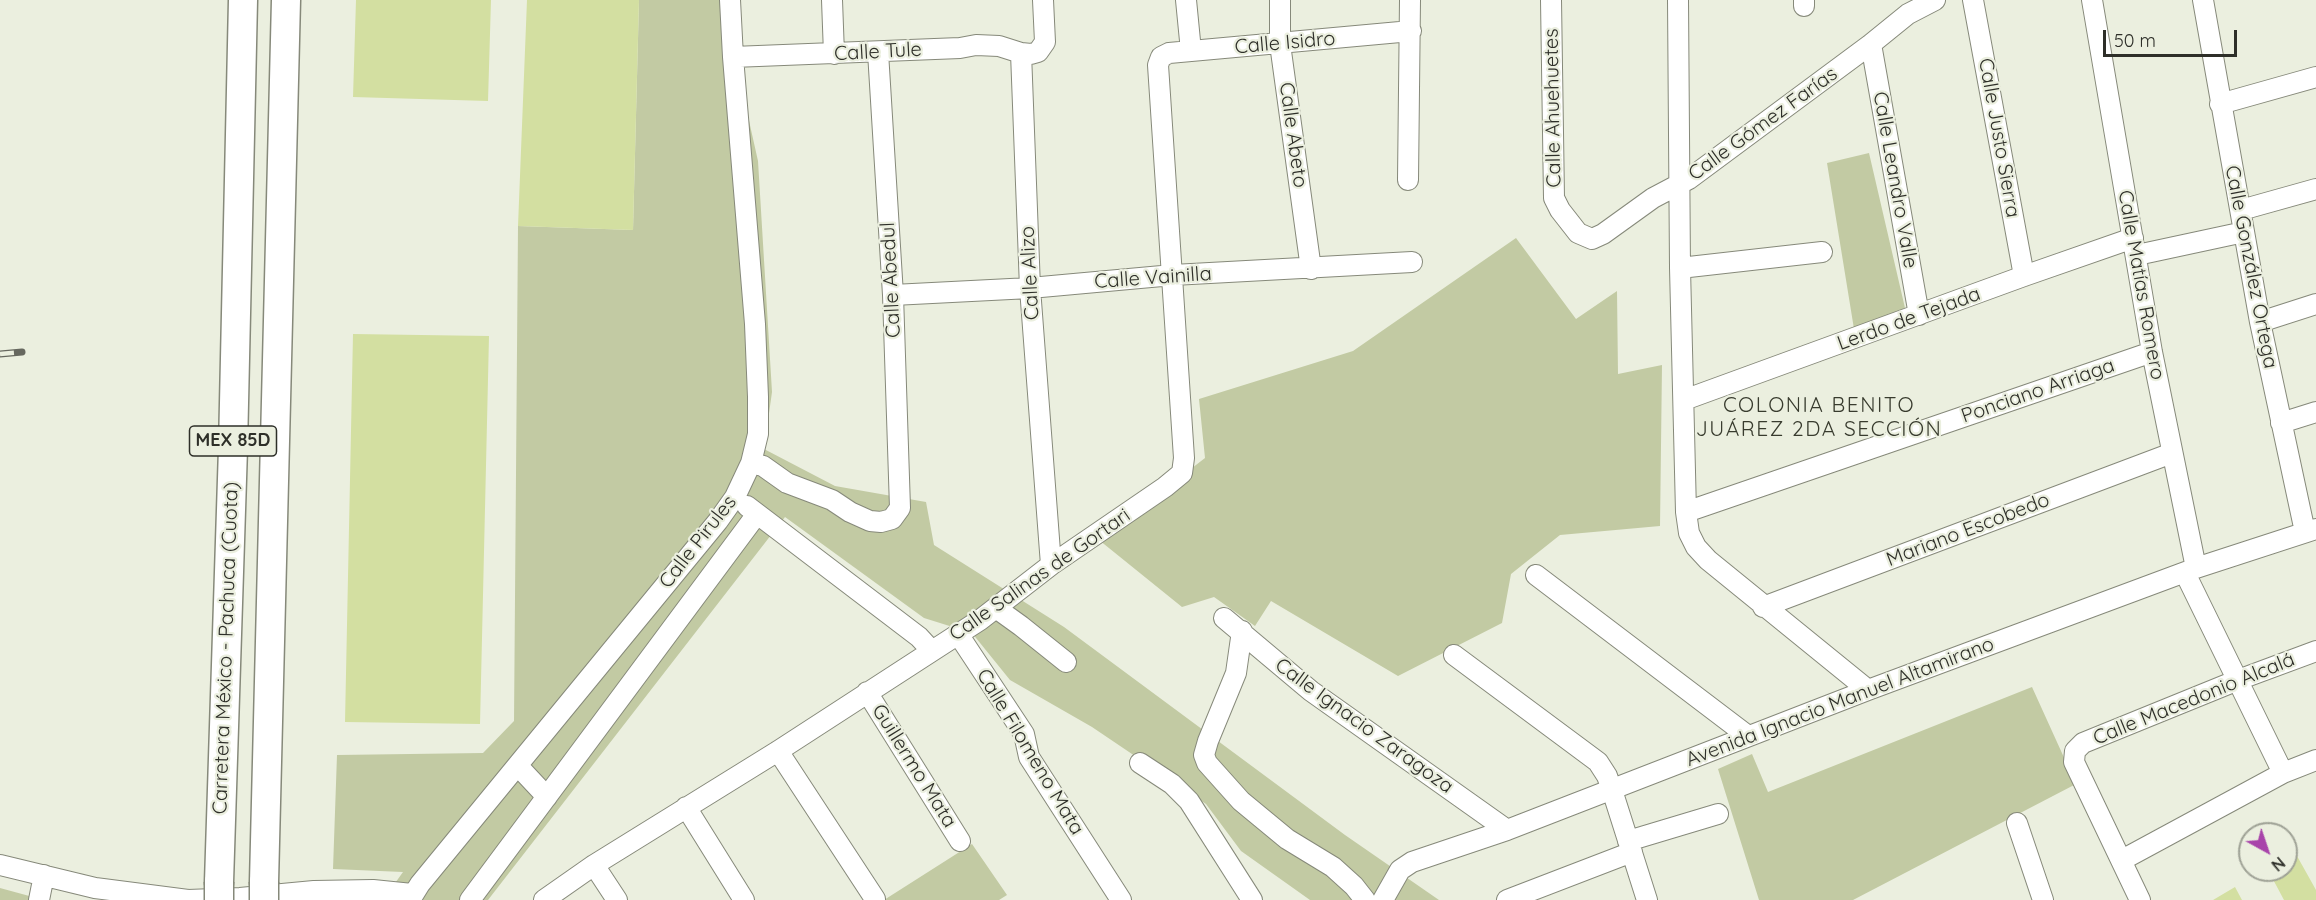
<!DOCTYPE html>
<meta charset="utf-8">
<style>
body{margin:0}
#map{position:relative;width:2316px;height:900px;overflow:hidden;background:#ebefdf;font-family:Quicksand,sans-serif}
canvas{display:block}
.north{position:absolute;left:2238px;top:822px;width:60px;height:60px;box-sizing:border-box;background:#ebefdf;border:2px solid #9fa296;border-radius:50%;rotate:140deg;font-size:16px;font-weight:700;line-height:24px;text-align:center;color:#2e2f29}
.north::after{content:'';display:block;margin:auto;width:21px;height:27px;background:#a844aa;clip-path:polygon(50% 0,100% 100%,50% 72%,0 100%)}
.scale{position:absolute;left:2103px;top:30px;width:134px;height:27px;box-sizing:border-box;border:3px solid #2e2f29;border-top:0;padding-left:8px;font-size:18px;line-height:21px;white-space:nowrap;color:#2e2f29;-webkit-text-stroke:4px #ebefdf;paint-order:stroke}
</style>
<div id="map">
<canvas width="2316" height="900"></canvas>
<div class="north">N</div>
<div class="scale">50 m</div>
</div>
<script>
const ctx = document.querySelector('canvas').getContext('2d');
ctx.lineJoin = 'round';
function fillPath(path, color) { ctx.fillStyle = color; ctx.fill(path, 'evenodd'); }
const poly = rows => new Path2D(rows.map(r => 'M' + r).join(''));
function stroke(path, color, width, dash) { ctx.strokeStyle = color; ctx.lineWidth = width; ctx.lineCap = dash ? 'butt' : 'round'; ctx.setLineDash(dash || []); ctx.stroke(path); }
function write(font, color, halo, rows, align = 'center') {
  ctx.font = font + ' Quicksand,sans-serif'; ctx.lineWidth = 4.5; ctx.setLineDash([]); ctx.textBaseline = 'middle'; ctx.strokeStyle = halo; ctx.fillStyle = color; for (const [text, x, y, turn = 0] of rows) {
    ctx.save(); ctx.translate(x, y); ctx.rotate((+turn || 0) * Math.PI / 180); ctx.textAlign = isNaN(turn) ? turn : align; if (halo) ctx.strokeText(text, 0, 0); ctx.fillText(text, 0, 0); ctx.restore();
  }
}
const green = poly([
 [639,0,722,0,758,161,772,392,764,449,835,486,926,502,934,545,1064,627,1345,835,1439,900,1310,900,1241,851,1206,804,1092,727,1010,680,972,633,924,618,785,517,488,900,383,900,403,872,333,869,337,755,483,753,514,721,518,226,633,230],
 [1869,153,1905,308,1854,329,1827,163],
 [1516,238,1576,319,1617,291,1618,374,1662,365,1660,526,1560,535,1511,574,1502,623,1398,676,1271,601,1255,626,1214,597,1182,607,1099,540,1205,458,1199,399,1353,351],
 [2032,687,2076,784,1853,900,1759,900,1718,769,1752,754,1768,792],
 [972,844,1007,895,999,900,884,900],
 [0,888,44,900,0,900]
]);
const building = poly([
 [356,0,491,0,488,101,353,97],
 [527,0,639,0,633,230,518,226],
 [353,334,489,336,480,724,345,722],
 [2292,847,2316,890,2316,900,2284,900,2268,870,2286,870,2286,850],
 [2235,887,2242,900,2213,900]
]);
const minor = poly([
 [832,0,834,54],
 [1043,0,1045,42,1038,52,1031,54,1021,53,1030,288,1051,565],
 [1186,0,1191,51],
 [1280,0,1280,44,1311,269],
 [1551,0,1554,198,1560,210,1578,233,1592,239,1603,234,1653,198,1689,179,1871,44,1908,14,1935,0],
 [1678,0,1680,268,1686,512,1689,533,1696,547,1708,560,1868,690],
 [1804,0,1804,6],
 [1973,0,2024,276],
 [2092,0,2152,352,2196,568],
 [2203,0,2260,322,2305,532],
 [1871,44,1919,315],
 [733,57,960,48,976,45,999,46,1021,53],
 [2220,104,2316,77],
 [1408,180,1410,0],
 [2241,210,2316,189],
 [2137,255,2244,232],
 [1680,268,1822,252],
 [893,295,1030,288,1173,275,1412,262],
 [2260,322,2316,304],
 [1684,400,2024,276,2133,238],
 [2281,423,2316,412],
 [751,463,763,466,787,483,832,500,850,512,870,521,881,522,892,519,900,508,893,295,878,52],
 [747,506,919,637,931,650],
 [1686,512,2152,352],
 [2185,573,2283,773],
 [1536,575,1748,736],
 [1763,607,2172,453],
 [996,608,1021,626,1066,662],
 [1224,618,1311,691,1507,830],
 [1242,631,1236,673,1208,741,1204,755,1207,763,1241,801,1287,839,1333,867,1354,886,1365,900],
 [958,634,1024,734,1029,757,1121,900],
 [1454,655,1598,762,1607,776,1612,790,1647,900],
 [867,692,960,841],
 [778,751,875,899],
 [1140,763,1172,784,1189,801,1252,900],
 [518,766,547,797],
 [686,807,744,900],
 [2017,823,2043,900],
 [1628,841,1718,814],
 [2122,860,2283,773,2316,760],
 [0,865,95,888,188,900,240,898,314,891,373,890,412,894],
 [594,865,617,900],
 [39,900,44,875],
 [410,900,420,884,718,521,735,497,751,463,758,434,758,397,755,324,733,57,730,0],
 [470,900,757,514],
 [544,900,594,865,778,751,980,620,1051,565,1165,487,1182,473,1184,458,1158,65,1161,57,1169,53,1411,31],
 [1383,900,1400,870,1412,862,1507,830,1868,690,2196,568,2316,529],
 [1507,900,1632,852],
 [2140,900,2074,762,2075,751,2083,743,2238,680,2316,651]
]);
const highway = poly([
 [219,882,233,448,243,0],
 [264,882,286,0]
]);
const rail = poly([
 [0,354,22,352]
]);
const highwayBridge = poly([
 [219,900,219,882],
 [264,900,264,882]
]);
const shields = [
 [233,441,87]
];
const shieldNames = [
 ["MEX 85D",233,441]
];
const streetNames = [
 ["Calle Isidro",1285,43,-5],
 ["Calle Tule",878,52,-3],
 ["Calle Ahuehuetes",1553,108,-91],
 ["Calle Gómez Farías",1763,124,-36],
 ["Calle Abeto",1293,135,82],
 ["Calle Justo Sierra",1999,138,80],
 ["Calle Leandro Valle",1895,180,80],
 ["Calle González Ortega",2251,267,79],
 ["Calle Alizo",1030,273,-93],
 ["Calle Vainilla",1153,278,-4],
 ["Calle Abedul",891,280,-93],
 ["Calle Matías Romero",2141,285,80],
 ["Lerdo de Tejada",1909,319,-20],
 ["Ponciano Arriaga",2038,391,-19],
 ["Mariano Escobedo",1968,530,-21],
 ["Calle Pirules",698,542,-52],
 ["Calle Salinas de Gortari",1040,575,-35],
 ["Carretera México - Pachuca (Cuota)",226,648,-88],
 ["Calle Macedonio Alcalá",2194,699,-22],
 ["Avenida Ignacio Manuel Altamirano",1840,702,-21],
 ["Calle Ignacio Zaragoza",1364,726,36],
 ["Calle Filomeno Mata",1030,752,59],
 ["Guillermo Mata",914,766,58]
];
const neighbourhoodNames = [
 ["COLONIA BENITO",1819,406],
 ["JUÁREZ 2DA SECCIÓN",1819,430]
];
fillPath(green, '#c2caa3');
fillPath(building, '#d3dfa1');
stroke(minor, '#86897a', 22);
stroke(highway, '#86897a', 31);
stroke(minor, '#fff', 20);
stroke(highway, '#fff', 28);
stroke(rail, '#66685f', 7);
stroke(rail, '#ebefdf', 4.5, [14]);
stroke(highwayBridge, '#86897a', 31, []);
stroke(highwayBridge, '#fff', 28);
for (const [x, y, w] of shields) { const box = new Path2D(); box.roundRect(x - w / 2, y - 15, w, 30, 4.5); ctx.fillStyle = '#ebefdf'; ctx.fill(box); stroke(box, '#2e2f29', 1.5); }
write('bold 18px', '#2e2f29', null, shieldNames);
write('20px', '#2e2f29', '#ebefdf', streetNames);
ctx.letterSpacing = '1.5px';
write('21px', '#383b2e', '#ebefdf', neighbourhoodNames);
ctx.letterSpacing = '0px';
</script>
